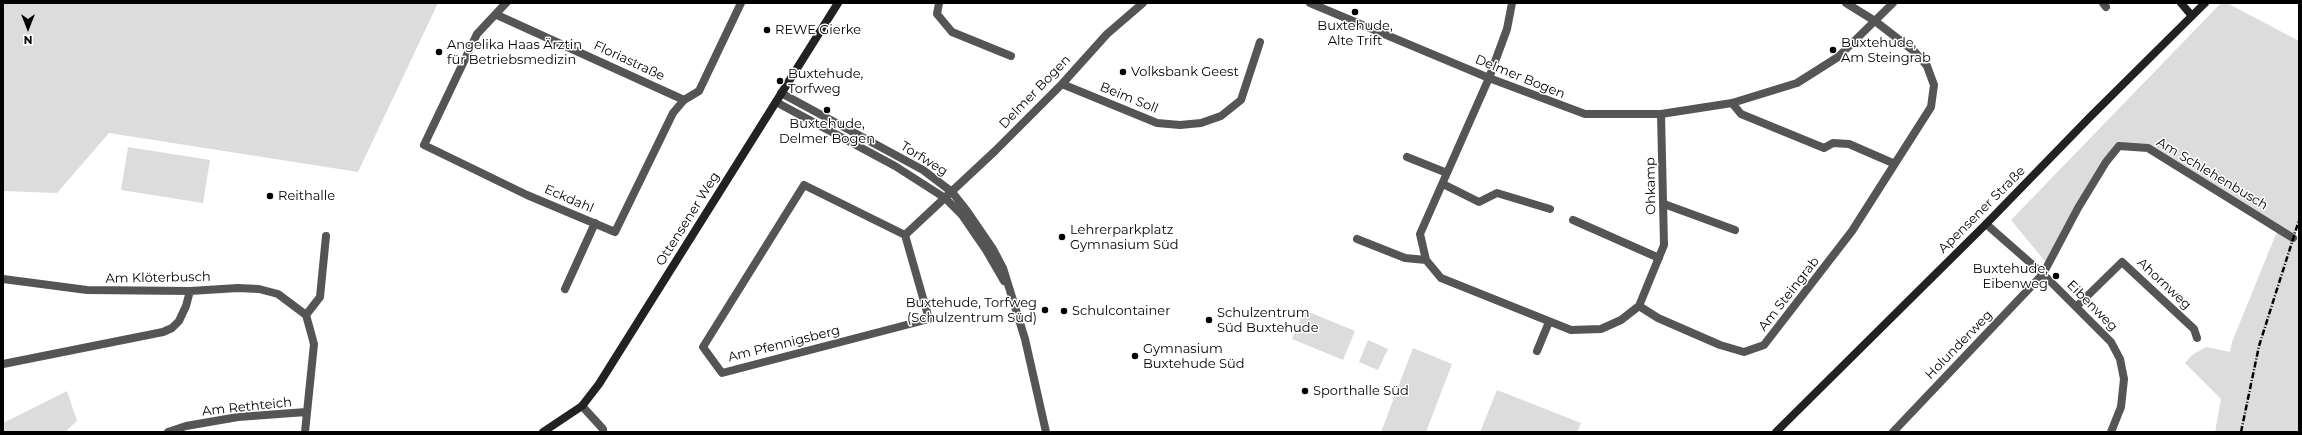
<!DOCTYPE html>
<meta charset="utf-8">
<style>
body{margin:0}
#map{position:relative;width:2302px;height:435px;overflow:hidden;background:#fff;font-family:Montserrat,sans-serif}
canvas{display:block}
.frame{position:absolute;inset:0;border:4px solid #000;pointer-events:none}
.north{position:absolute;left:8px;top:8px;width:40px;height:40px;-webkit-text-stroke:3px #fff;paint-order:stroke;rotate:180deg;font-size:11px;font-weight:700;line-height:16px;text-align:center;color:#000}
.north::after{content:'';display:block;margin:auto;width:14px;height:18px;background:#000;clip-path:polygon(50% 0,100% 100%,50% 72%,0 100%)}
</style>
<div id="map">
<canvas width="2302" height="435"></canvas>
<div class="frame"></div>
<div class="north">N</div>
</div>
<script>
const ctx = document.querySelector('canvas').getContext('2d');
ctx.lineJoin = 'round';
function fillPath(path, color) { ctx.fillStyle = color; ctx.fill(path, 'evenodd'); }
const poly = rows => new Path2D(rows.map(r => 'M' + r).join(''));
function stroke(path, color, width, dash) { ctx.strokeStyle = color; ctx.lineWidth = width; ctx.lineCap = dash ? 'butt' : 'round'; ctx.setLineDash(dash || []); ctx.stroke(path); }
function write(font, color, halo, rows, align = 'center') {
  ctx.font = font + ' Montserrat,sans-serif'; ctx.lineWidth = 3; ctx.setLineDash([]); ctx.textBaseline = 'middle'; ctx.strokeStyle = halo; ctx.fillStyle = color; for (const [text, x, y, turn = 0] of rows) {
    ctx.save(); ctx.translate(x, y); ctx.rotate((+turn || 0) * Math.PI / 180); ctx.textAlign = isNaN(turn) ? turn : align; if (halo) ctx.strokeText(text, 0, 0); ctx.fillText(text, 0, 0); ctx.restore();
  }
}
const green = poly([
 [3,3,438,3,358,172,109,133,57,193,3,191],
 [2221,3,2227,3,2299,41,2299,220,2293,237,2299,239,2299,432,2215,432,2221,399,2185,363,2192,355,2206,347,2230,352,2232,342,2278,229,2148,148,2119,146,2048,265,2011,220],
 [128,147,210,160,203,203,121,190],
 [1304,310,1355,331,1343,360,1292,339],
 [1368,340,1388,349,1378,370,1359,362],
 [1413,348,1452,364,1426,432,1381,432],
 [1497,390,1581,423,1577,432,1480,432],
 [67,391,77,421,65,432,3,432,3,423]
]);
const street = poly([
 [506,3,477,34,424,145,527,195,615,232,673,113,684,100,699,91,741,3],
 [939,3,937,14,952,32,1011,56],
 [1310,3,1489,78,1585,114,1661,114,1732,103,1797,83,1838,57,1893,3],
 [1512,3,1507,29,1489,78,1420,234,1426,260,1441,278,1571,330,1601,329,1621,320,1639,306,1664,245,1661,114],
 [2103,3,2106,7],
 [497,15,684,100],
 [1062,84,1157,123,1180,125,1201,123,1221,116,1241,100,1260,42],
 [781,93,923,170,952,192,967,211,993,249,1003,268,1025,339,1046,432],
 [776,102,895,166,945,198,962,215,986,250,1004,281],
 [1732,103,1741,114,1824,148,1833,143,1849,144,1895,164],
 [1407,157,1447,173],
 [1443,184,1479,202,1497,193,1550,209],
 [1664,204,1735,230],
 [1573,220,1659,258],
 [1986,224,2043,274,2111,342,2120,359,2124,379,2121,407,2111,432],
 [905,235,929,319,722,373,703,347,804,185,905,235,995,151,1062,84,1107,34,1143,3],
 [1357,239,1405,258,1426,260],
 [3,279,87,290,190,291,238,288,259,289,278,294,306,315,311,333,314,344,305,432],
 [565,289,595,223],
 [1639,306,1658,318,1720,345,1744,352,1764,345,1852,231,1931,107,1934,85,1927,66,1915,52,1875,21,1846,3],
 [2076,307,2122,262,2194,329,2197,338],
 [306,315,320,297,326,236],
 [1537,351,1549,322],
 [3,364,163,332,172,328,179,321,186,306,190,291],
 [582,406,603,429,603,432],
 [168,432,186,426,238,417,306,412],
 [1893,432,2043,274,2078,208,2106,162,2119,146,2148,148,2293,238]
]);
const secondary = poly([
 [2181,3,2192,16],
 [543,432,582,406,599,384,838,3],
 [1776,432,1986,224,2090,117,2205,3]
]);
const rail = poly([
 [2241,432,2259,346,2299,220]
]);
const markers = [
 [1355,12,4,"#000"],
 [767,30,4,"#000"],
 [1833,50,4,"#000"],
 [439,52,4,"#000"],
 [1123,72,4,"#000"],
 [780,81,4,"#000"],
 [827,110,4,"#000"],
 [270,196,4,"#000"],
 [1062,237,4,"#000"],
 [2056,276,4,"#000"],
 [1045,310,4,"#000"],
 [1064,311,4,"#000"],
 [1209,320,4,"#000"],
 [1135,356,4,"#000"],
 [1305,391,4,"#000"]
];
const poiNames = [
 ["Buxtehude,",1355,26,"center"],
 ["Alte Trift",1355,41,"center"],
 ["REWE Gierke",775,30],
 ["Buxtehude,",1841,43],
 ["Am Steingrab",1841,58],
 ["Angelika Haas Ärztin",447,45],
 ["für Betriebsmedizin",447,60],
 ["Volksbank Geest",1131,72],
 ["Buxtehude,",788,74],
 ["Torfweg",788,89],
 ["Buxtehude,",827,124,"center"],
 ["Delmer Bogen",827,139,"center"],
 ["Reithalle",278,196],
 ["Lehrerparkplatz",1070,230],
 ["Gymnasium Süd",1070,245],
 ["Buxtehude,",2048,269,"right"],
 ["Eibenweg",2048,284,"right"],
 ["Buxtehude, Torfweg",1037,303,"right"],
 ["(Schulzentrum Süd)",1037,318,"right"],
 ["Schulcontainer",1072,311],
 ["Schulzentrum",1217,313],
 ["Süd Buxtehude",1217,328],
 ["Gymnasium",1143,349],
 ["Buxtehude Süd",1143,364],
 ["Sporthalle Süd",1313,391]
];
const streetNames = [
 ["Floriastraße",629,61,25],
 ["Delmer Bogen",1520,77,22],
 ["Delmer Bogen",1035,92,-46],
 ["Beim Soll",1129,98,22],
 ["Torfweg",924,159,32],
 ["Am Schlehenbusch",2212,174,31],
 ["Ohkamp",1651,186,-91],
 ["Eckdahl",569,199,23],
 ["Apensener Straße",1982,210,-45],
 ["Ottensener Weg",688,219,-58],
 ["Am Klöterbusch",158,278,-1],
 ["Ahornweg",2164,284,43],
 ["Am Steingrab",1789,294,-52],
 ["Eibenweg",2092,306,45],
 ["Am Pfennigsberg",784,344,-14],
 ["Holunderweg",1959,345,-46],
 ["Am Rethteich",247,407,-6]
];
fillPath(green, '#dcdcdc');
stroke(street, '#555', 8);
stroke(secondary, '#222', 8);
stroke(rail, '#000', 2.5, [6, 2, 1, 2]);
for (const [x, y, r, color] of markers) { const dot = new Path2D(); dot.arc(x, y, r, 0, 2 * Math.PI); ctx.fillStyle = color; ctx.fill(dot); stroke(dot, '#fff', 1.5); }
write('13px', '#000', '#fff', poiNames, 'left');
write('13px', '#000', '#fff', streetNames);
</script>
